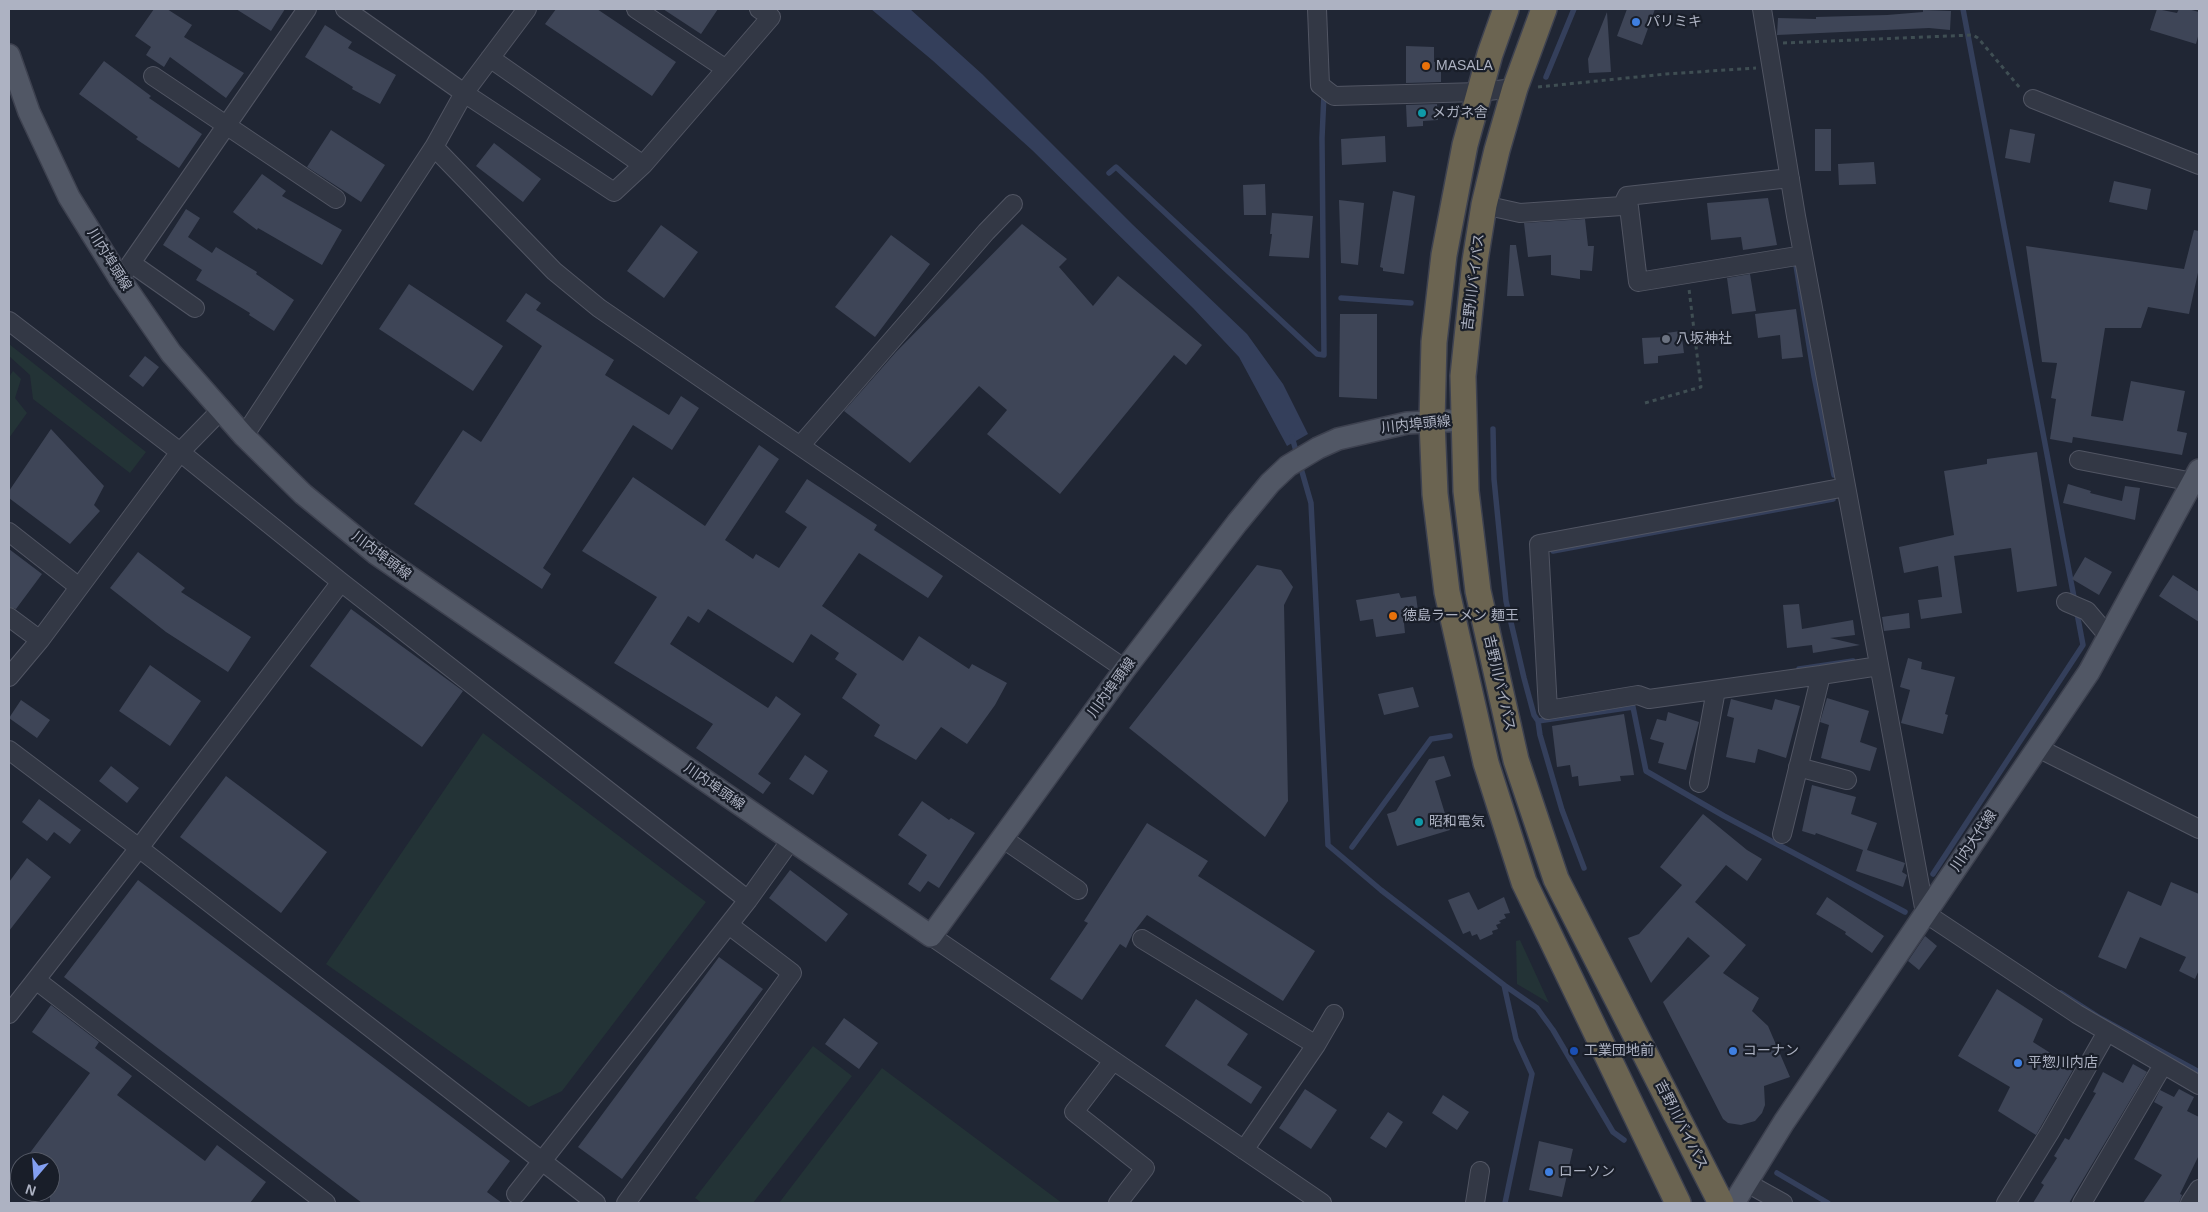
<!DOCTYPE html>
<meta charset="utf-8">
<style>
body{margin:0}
#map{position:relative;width:2208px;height:1212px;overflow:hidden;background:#202634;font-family:Arial,sans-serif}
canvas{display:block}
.frame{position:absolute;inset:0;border:10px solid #adb2c2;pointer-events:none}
.north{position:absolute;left:10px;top:1152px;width:50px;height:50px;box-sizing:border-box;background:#191e29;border:1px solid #545966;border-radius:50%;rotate:198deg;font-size:14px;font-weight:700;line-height:20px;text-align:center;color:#adb2c2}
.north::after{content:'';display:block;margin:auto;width:18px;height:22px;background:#839ff1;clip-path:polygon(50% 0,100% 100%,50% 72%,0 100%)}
</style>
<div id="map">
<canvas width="2208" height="1212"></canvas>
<div class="frame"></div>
<div class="north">N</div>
</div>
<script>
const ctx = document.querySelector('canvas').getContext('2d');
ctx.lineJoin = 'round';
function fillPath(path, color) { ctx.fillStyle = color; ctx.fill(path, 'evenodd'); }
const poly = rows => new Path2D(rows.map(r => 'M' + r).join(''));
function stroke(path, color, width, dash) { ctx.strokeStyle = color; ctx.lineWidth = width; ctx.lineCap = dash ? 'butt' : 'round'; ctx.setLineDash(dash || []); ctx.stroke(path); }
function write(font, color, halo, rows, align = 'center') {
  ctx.font = font + ' Arial,"Noto Sans JP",sans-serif'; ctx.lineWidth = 4.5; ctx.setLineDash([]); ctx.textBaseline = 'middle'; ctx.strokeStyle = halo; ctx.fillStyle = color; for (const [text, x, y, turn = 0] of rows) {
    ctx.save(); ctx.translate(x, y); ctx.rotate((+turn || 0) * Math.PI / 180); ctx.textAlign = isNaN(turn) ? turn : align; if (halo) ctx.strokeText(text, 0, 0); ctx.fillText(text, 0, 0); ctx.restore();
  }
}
const green = poly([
 [9,344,146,452,130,473,33,399,30,375,9,356],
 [13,371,21,379,15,398,27,413,9,438,9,377],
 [483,733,706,902,562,1091,529,1107,326,964],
 [1520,940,1549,1003,1517,984,1516,941],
 [813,1046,852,1076,753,1203,702,1203,695,1198],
 [882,1068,1062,1203,779,1203]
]);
const water = poly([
 [871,9,910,9,982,74,1132,224,1247,334,1283,384,1308,434,1287,446,1239,357,1193,308,1032,150,932,60]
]);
const stream = poly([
 [1546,77,1574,9],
 [1109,173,1116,167,1317,354,1324,355,1322,138,1324,94],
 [1795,259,1814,376,1834,475],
 [1341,298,1411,303],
 [1493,429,1494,479,1506,601,1524,678,1534,715,1538,721,1540,735,1562,810,1584,868],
 [1292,437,1311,503,1328,845,1381,890,1504,985,1537,1008,1553,1030,1613,1132,1624,1140],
 [1553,551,1833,499],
 [1799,669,1853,661],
 [1538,721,1633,707,1646,771,1724,816,1905,912],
 [1352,847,1431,739,1450,736],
 [1933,874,2083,645,1963,9],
 [1504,985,1516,1039,1532,1074,1505,1203],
 [2061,993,2100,1018,2199,1072],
 [1777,1173,1828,1203]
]);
const building = poly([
 [154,9,167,9,192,25,184,37,244,73,226,98,170,57,164,67,146,55,151,47,135,36],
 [236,9,285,9,271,31],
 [556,9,597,9,676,62,652,96,545,24],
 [663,9,718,9,701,34],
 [1627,9,1655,9,1642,45,1617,36],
 [2157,9,2177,13,2179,9,2188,9,2199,12,2199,33,2196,44,2150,30],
 [1923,10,1951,11,1950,30,1929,28,1777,35,1778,18,1816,19,1816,17,1887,15,1923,12],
 [1607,12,1611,72,1589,73,1588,59],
 [325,25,352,42,348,48,396,75,380,104,352,89,353,87,305,57],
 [1406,46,1434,47,1434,62,1441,62,1441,82,1406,83],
 [104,61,151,96,149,98,202,134,179,168,136,139,138,137,79,94],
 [1437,104,1438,120,1423,121,1423,126,1407,127,1406,105],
 [1815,129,1831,129,1831,171,1815,171],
 [2010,129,2035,134,2030,163,2005,158],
 [331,130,385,165,361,202,307,167],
 [1385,136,1386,162,1342,165,1341,139],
 [494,143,541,179,523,202,476,166],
 [1874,162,1876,184,1839,185,1838,164],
 [262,174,286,191,282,196,342,230,322,265,258,228,257,230,233,212],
 [2114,181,2151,189,2147,210,2109,202],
 [1265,184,1266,215,1244,215,1243,185],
 [1393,191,1415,196,1404,274,1383,271,1383,268,1380,267],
 [1768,198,1777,245,1743,250,1741,237,1711,240,1707,203],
 [1339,200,1364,203,1358,265,1341,263],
 [186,209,200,218,188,237,212,253,216,247,257,272,256,274,294,300,274,331,249,315,250,313,196,280,202,270,163,245],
 [1272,213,1313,216,1309,258,1269,256,1272,234,1270,234],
 [1585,219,1588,246,1594,246,1592,271,1580,270,1580,279,1551,275,1551,255,1528,257,1524,223],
 [1022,224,1067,259,1059,267,1093,306,1118,276,1202,345,1186,365,1174,355,1060,494,987,434,1007,410,979,386,910,463,844,411,896,352],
 [661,225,698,252,664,298,627,271],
 [2194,230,2199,231,2199,268,2189,314,2148,307,2141,328,2105,328,2091,416,2123,421,2131,381,2185,391,2177,431,2187,433,2182,455,2073,437,2072,443,2050,439,2056,399,2051,398,2057,363,2042,362,2026,246,2184,269],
 [891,235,930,264,875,337,835,307],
 [1510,245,1516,245,1524,296,1507,296],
 [1750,274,1756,311,1732,314,1727,278],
 [409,284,503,346,473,391,379,329],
 [526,293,541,303,536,310,614,360,605,375,669,415,681,396,699,408,672,450,633,425,543,568,551,574,542,589,414,504,463,430,481,442,542,346,506,321],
 [1796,309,1803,357,1782,359,1780,335,1758,338,1755,314],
 [1340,314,1377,314,1377,399,1339,397],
 [1681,331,1684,353,1658,356,1658,363,1644,364,1642,338,1666,337,1666,333],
 [145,356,159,367,143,387,129,376],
 [51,429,104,486,94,505,100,511,70,544,9,498,9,491],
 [759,445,779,459,725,540,753,559,756,554,779,568,807,527,785,512,807,479,877,525,874,530,943,576,928,598,859,553,822,606,903,661,919,636,969,669,972,664,1007,683,995,705,967,744,941,727,916,760,874,736,880,725,842,698,857,674,835,659,839,653,811,634,793,663,708,609,699,623,688,616,670,644,768,708,776,696,801,714,758,774,771,783,763,794,696,748,713,724,614,663,657,597,582,551,633,477,705,526],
 [2037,452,2057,586,2017,592,2011,548,1954,556,1962,613,1921,619,1918,600,1942,597,1938,566,1904,573,1899,547,1954,535,1944,471,1987,464,1987,459],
 [2068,484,2091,491,2090,493,2122,501,2125,486,2140,488,2135,520,2063,503],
 [9,549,42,574,16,609,9,607],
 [138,552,185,588,181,592,251,637,228,672,166,632,110,588],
 [2085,557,2112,572,2099,595,2072,579],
 [1257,565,1281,570,1293,587,1284,605,1288,801,1265,837,1129,728],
 [2173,575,2199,592,2199,622,2159,596],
 [1399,593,1401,598,1416,596,1418,611,1410,612,1412,622,1404,623,1405,633,1376,637,1373,619,1360,621,1356,600],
 [1799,604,1802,629,1853,620,1855,635,1830,638,1860,645,1813,653,1812,645,1787,648,1783,605],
 [351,609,463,691,422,747,310,666],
 [1909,613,1910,628,1884,631,1882,617],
 [1908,658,1922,662,1921,669,1955,677,1945,714,1948,715,1943,734,1901,723,1910,690,1900,687],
 [150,665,201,701,170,746,119,711],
 [1413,687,1419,707,1384,715,1378,694],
 [1827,698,1869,711,1860,742,1877,748,1870,771,1821,758,1829,725,1820,722],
 [1731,699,1772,710,1775,699,1800,706,1786,758,1758,749,1755,763,1726,757,1734,718,1727,716],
 [21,700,50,720,37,738,9,718],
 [1668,712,1699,722,1686,770,1658,763,1664,743,1650,739,1657,719,1666,721],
 [1624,714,1634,775,1620,776,1621,781,1579,786,1578,776,1572,777,1570,765,1557,767,1552,726],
 [805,755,828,771,813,795,789,779],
 [1444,756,1451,776,1435,781,1450,830,1397,846,1387,814,1396,811,1429,759],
 [111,766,139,788,127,803,99,781],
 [226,776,327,852,281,913,180,837],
 [1812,785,1856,797,1851,814,1877,823,1867,850,1905,863,1902,872,1907,875,1903,887,1856,871,1863,850,1816,833,1815,835,1802,831],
 [39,799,81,830,70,844,54,832,47,841,22,822],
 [922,801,949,820,951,818,975,833,939,888,928,881,920,892,908,884,927,855,898,835],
 [1703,814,1747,850,1762,859,1747,881,1726,865,1695,902,1746,945,1723,973,1759,998,1752,1011,1768,1026,1790,1077,1764,1086,1765,1105,1762,1113,1755,1121,1741,1125,1728,1123,1723,1119,1663,1002,1710,956,1688,937,1651,983,1628,938,1639,934,1682,885,1660,867],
 [1147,823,1208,861,1198,876,1315,951,1283,1001,1147,915,1133,933,1126,948,1120,944,1082,1000,1050,979,1088,923,1084,921],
 [27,858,51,877,9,931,9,882],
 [790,870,848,914,826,942,769,898],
 [138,880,510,1161,487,1192,502,1203,362,1203,64,977],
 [2171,882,2199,894,2199,970,2195,979,2179,971,2186,957,2140,937,2126,969,2098,957,2128,891,2161,906],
 [1469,892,1478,910,1504,897,1510,913,1504,914,1506,918,1499,921,1501,923,1496,925,1498,929,1492,931,1493,934,1480,940,1477,934,1472,936,1470,931,1463,934,1448,900],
 [1827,897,1884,936,1872,953,1845,934,1846,932,1816,914],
 [1925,936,1937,946,1919,970,1908,961],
 [719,957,763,989,622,1179,578,1147],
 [1997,989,2043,1019,2033,1042,2074,1068,2036,1135,1998,1111,2010,1087,1958,1056],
 [1196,999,1248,1034,1227,1065,1262,1087,1251,1104,1165,1046],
 [51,1005,99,1042,95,1048,132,1076,117,1095,205,1161,217,1145,266,1182,250,1203,50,1203,50,1162,23,1162,90,1073,32,1032],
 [844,1018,878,1043,859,1069,825,1044],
 [2133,1064,2147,1072,2069,1203,2033,1203,2044,1185,2041,1183,2057,1158,2054,1156,2065,1138,2069,1140,2096,1093,2093,1092,2103,1072,2123,1083],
 [1305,1089,1337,1110,1311,1149,1279,1128],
 [2179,1089,2194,1097,2187,1111,2199,1117,2199,1155,2180,1194,2182,1195,2179,1203,2143,1203,2162,1175,2134,1159,2163,1107,2154,1102,2160,1090,2174,1097],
 [1443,1095,1469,1112,1457,1130,1432,1113],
 [1388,1112,1403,1122,1386,1148,1370,1138],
 [1539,1141,1573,1149,1562,1197,1529,1190]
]);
const path = poly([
 [1783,43,1973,35,1978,38,2020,88],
 [1538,87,1666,74,1756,68],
 [1645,403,1701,387,1689,289]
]);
const minor = poly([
 [345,9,464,93,527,9],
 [636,9,726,69],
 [1317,9,1320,85,1334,96,1479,92,1515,88],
 [1762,9,1796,216,1925,913,2077,1014,2199,1085],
 [490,58,643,165,771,17,759,9],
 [153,76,336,199],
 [2033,99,2199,165],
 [434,147,464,93,614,192,643,165],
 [1484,205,1520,213,1622,206,1627,196,1790,178],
 [1622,206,1629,207,1638,282,1803,255],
 [131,263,195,308],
 [120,279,307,9],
 [9,321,180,452,341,582,748,900],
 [244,436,434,147,554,271,599,308,1125,669],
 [800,446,986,232,1013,204],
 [2079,460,2193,482],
 [9,532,79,587],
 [2066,602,2087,611,2109,637],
 [9,617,40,640],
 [1821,675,1879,666],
 [9,677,40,640,180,452,221,410],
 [2038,748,2199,829],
 [9,750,139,848,596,1203],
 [1798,767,1847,780],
 [1699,783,1716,690],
 [1782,834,1821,675,1649,699,1638,695,1548,710,1539,544,1846,487],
 [1002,838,1078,890],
 [931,936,1322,1203],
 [1142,939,1316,1045,1244,1150],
 [36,980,326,1203],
 [9,1014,139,848,341,582],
 [1316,1045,1334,1014],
 [1113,1061,1074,1112,1145,1168,1118,1203],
 [1747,1183,1783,1203],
 [516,1194,748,900,791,840],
 [626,1203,792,973,729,925],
 [1475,1203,1480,1171],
 [2006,1203,2050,1132,2107,1032],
 [2082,1203,2163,1065],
 [2190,1203,2199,1189]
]);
const major = poly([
 [9,55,29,112,69,197,120,279,171,353,244,436,303,494,375,553,931,936,1125,669,1237,523,1270,483,1288,466,1318,448,1338,439,1407,423,1465,420],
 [1734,1203,1784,1122,2089,672,2199,470]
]);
const highway = poly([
 [1506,9,1490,54,1465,145,1444,255,1434,342,1432,421,1435,494,1447,592,1486,763,1524,882,1678,1203],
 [1544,9,1515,88,1497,150,1484,205,1475,261,1463,376,1466,491,1478,591,1516,760,1556,879,1721,1203]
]);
const markers = [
 [1636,22,5,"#3f7fe0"],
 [1426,66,5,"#e8710a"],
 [1422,113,5,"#0f9aa8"],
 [1666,339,5,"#6b7280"],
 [1393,616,5,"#e8710a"],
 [1419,822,5,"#0f9aa8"],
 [1574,1051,5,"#1a4fb4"],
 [1733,1051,5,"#3f7fe0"],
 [2018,1063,5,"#3f7fe0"],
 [1549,1172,5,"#3f7fe0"]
];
const poiNames = [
 ["パリミキ",1646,22],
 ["MASALA",1436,66],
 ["メガネ舎",1432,113],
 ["八坂神社",1676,339],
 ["徳島ラーメン 麺王",1403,616],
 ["昭和電気",1429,822],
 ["工業団地前",1584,1051],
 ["コーナン",1743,1051],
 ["平惣川内店",2028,1063],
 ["ローソン",1559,1172]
];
const streetNames = [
 ["川内埠頭線",109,260,58],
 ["吉野川バイパス",1474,282,-83],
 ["川内埠頭線",1416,425,-6],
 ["川内埠頭線",381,556,37],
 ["吉野川バイパス",1499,683,77],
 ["川内埠頭線",1112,688,-54],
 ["川内埠頭線",714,787,35],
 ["川内大代線",1974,841,-56],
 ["吉野川バイパス",1681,1125,63]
];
fillPath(green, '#233336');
fillPath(water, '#343f5b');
stroke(stream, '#343f5b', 5.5);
fillPath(building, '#3e4557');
stroke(minor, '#515563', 20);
stroke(major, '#3d414f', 24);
stroke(highway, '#3e4250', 28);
stroke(path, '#3f4e53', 3, [4, 4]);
stroke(minor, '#333845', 18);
stroke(major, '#515765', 21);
stroke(highway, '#6b6451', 25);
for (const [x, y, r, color] of markers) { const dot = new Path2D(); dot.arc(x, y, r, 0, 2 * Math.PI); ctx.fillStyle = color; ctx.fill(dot); stroke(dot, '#191e29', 2); }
write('14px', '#adb2c2', '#191e29', poiNames, 'left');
write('14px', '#adb2c2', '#191e29', streetNames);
</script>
